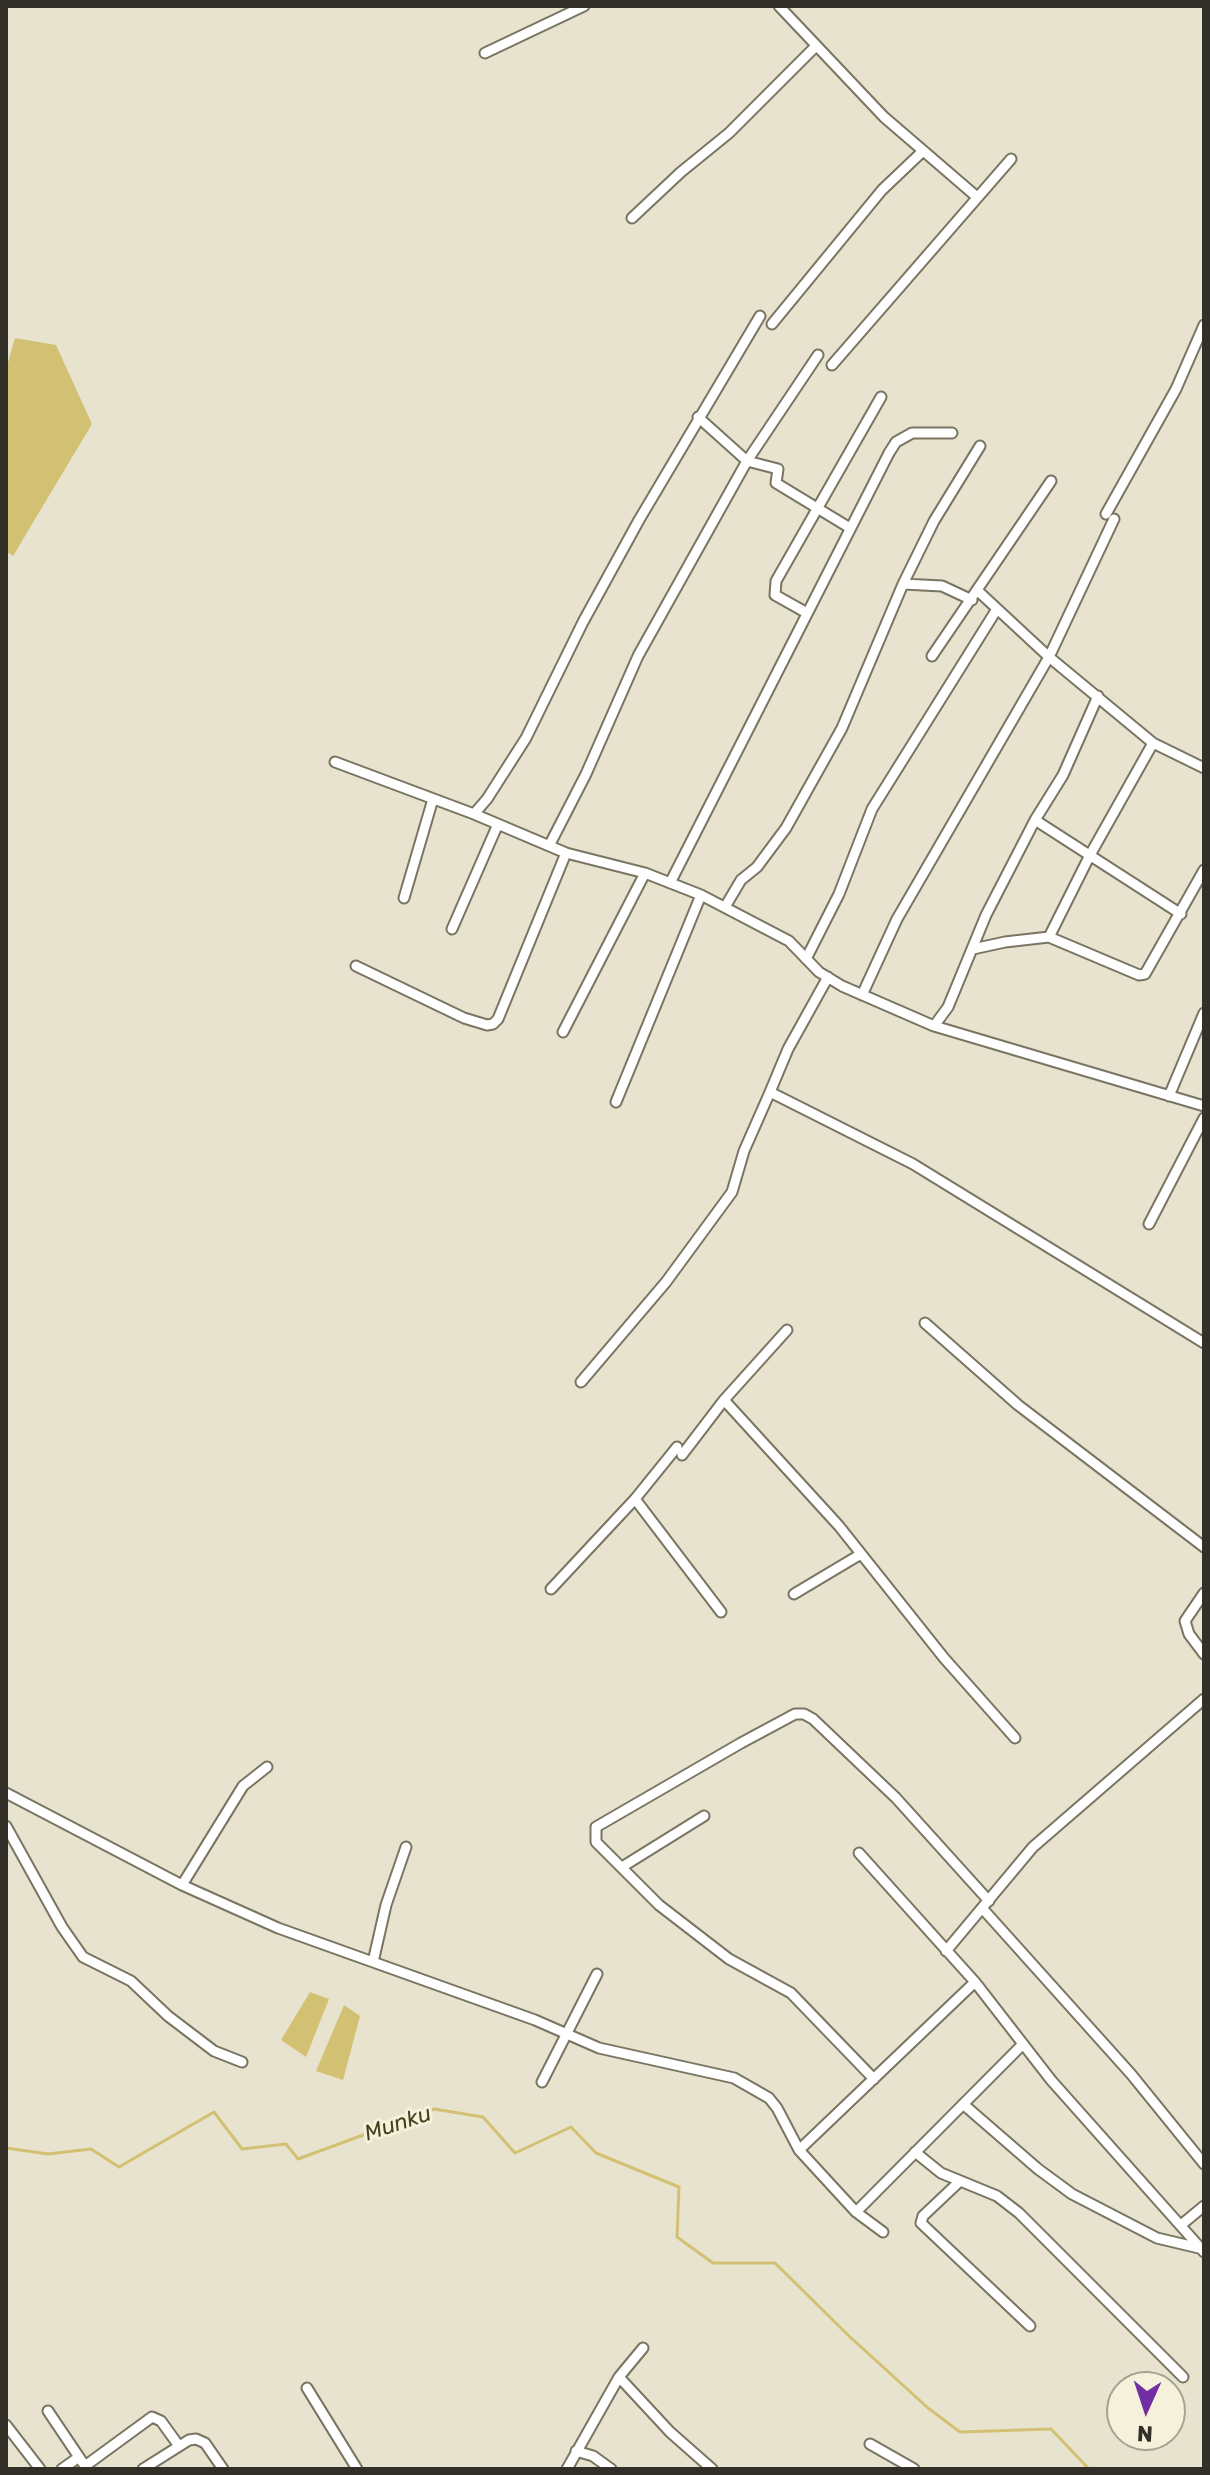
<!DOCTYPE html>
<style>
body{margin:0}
#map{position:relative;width:1210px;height:2475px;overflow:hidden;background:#e8e3ce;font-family:Rubik,sans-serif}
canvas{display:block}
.frame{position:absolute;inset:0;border:8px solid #312f27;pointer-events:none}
.north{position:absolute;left:1106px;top:2371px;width:80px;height:80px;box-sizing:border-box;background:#f5f1db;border:2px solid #a7a393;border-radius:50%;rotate:183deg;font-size:22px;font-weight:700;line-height:32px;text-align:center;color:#312f27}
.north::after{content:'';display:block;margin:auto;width:28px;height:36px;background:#722ea2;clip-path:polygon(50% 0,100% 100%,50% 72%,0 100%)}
</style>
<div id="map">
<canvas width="1210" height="2475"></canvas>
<div class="frame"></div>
<div class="north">N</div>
</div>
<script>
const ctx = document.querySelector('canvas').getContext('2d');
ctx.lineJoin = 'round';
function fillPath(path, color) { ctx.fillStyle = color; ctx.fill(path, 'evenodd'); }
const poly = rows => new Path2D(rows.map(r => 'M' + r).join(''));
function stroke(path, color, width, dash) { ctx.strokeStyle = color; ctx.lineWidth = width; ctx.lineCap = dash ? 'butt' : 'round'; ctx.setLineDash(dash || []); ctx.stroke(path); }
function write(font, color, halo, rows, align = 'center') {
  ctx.font = font + ' Rubik,sans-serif'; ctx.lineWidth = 6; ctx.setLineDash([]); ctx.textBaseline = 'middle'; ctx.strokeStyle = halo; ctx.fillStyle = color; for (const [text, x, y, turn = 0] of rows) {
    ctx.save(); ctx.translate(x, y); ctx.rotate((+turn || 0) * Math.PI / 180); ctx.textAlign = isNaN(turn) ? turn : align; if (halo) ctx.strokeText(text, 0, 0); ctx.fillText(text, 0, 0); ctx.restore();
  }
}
const water = poly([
 [15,338,56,345,92,424,13,556,6,551,6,369],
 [310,1992,329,1999,306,2057,281,2040],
 [344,2005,360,2016,343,2080,316,2071]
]);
const stream = poly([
 [6,2148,48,2154,91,2149,119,2167,214,2112,242,2149,286,2144,298,2159,434,2109,483,2117,515,2153,571,2127,596,2153,679,2187,677,2237,713,2263,775,2263,849,2336,928,2408,960,2432,1051,2429,1089,2469]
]);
const street = poly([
 [779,6,884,117,977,197],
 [485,53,584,6],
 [632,218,681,172,729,133,816,46],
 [772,324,882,190,923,151],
 [832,365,1011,159],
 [698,417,747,461,778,469,776,483,850,528],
 [1106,514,1176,389,1204,325],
 [903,584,942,586,972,600],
 [978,591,1049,657,1153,743,1204,768],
 [807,613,775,595,776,581,881,397],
 [932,656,1051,481],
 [335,762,474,814,566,853,645,873,701,895,789,941,819,972,842,986,934,1026,1204,1106],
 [474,814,487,799,526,738,583,622,639,520,760,316],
 [1035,820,1181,914],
 [549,846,586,774,638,656,747,461,818,355],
 [670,883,889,453,896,442,912,433,952,433],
 [404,898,433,799],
 [725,907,741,880,757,867,786,828,842,728,903,584,934,521,980,446],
 [452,929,498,824],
 [1049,937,1090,855,1153,743],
 [973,949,1005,942,1049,937,1139,975,1145,974,1204,870],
 [806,959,839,894,872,809,997,609],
 [356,966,464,1018,487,1025,493,1024,498,1019,566,853],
 [862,995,897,919,1049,657,1114,519],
 [934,1026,948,1007,986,915,1035,820,1063,775,1098,696],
 [563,1032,645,873],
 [770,1092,913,1164,1204,1343],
 [1169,1096,1204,1013],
 [616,1102,701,895],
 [1149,1224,1204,1118],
 [925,1323,1018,1405,1204,1547],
 [581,1382,666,1282,732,1192,744,1151,770,1092,788,1049,828,977],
 [724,1400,839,1526,944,1658,1015,1738],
 [682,1455,724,1400,787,1330],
 [635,1499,721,1612],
 [551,1589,635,1499,677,1447],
 [1204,1593,1185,1621,1189,1634,1204,1654],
 [794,1594,861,1554],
 [6,1793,182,1885,278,1928,535,2020,599,2048,734,2078,769,2098,777,2108,799,2150,856,2212,883,2232],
 [6,1826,62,1927,83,1957,131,1981,168,2016,214,2051,242,2062],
 [859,1853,975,1982,1051,2080,1204,2252],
 [622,1867,704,1816],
 [182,1885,243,1786,267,1767],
 [982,1908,1131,2074,1204,2164],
 [946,1951,1033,1847,1204,1699],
 [373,1962,386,1905,406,1847],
 [874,2079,791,1993,729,1959,659,1905,596,1842,596,1827,741,1743,795,1714,804,1714,813,1719,896,1798,989,1901],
 [542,2082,597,1974],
 [963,2104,1038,2169,1072,2194,1157,2238,1199,2248],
 [799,2150,975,1982],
 [915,2152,941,2173,997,2196,1019,2213,1183,2377],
 [959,2182,923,2216,921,2223,1030,2326],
 [856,2212,1023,2044],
 [1181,2225,1204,2206],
 [619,2377,670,2432,712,2469],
 [307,2388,357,2469],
 [48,2411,87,2469],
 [6,2425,40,2469],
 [870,2444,914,2469],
 [576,2451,593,2456,611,2469],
 [85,2466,152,2417,161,2421,179,2446],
 [62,2469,79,2457],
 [143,2469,189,2440,196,2439,205,2443,223,2469],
 [567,2469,619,2377,643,2348]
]);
const waterNames = [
 ["Munku",398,2124,-18]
];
fillPath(water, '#d2c173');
stroke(stream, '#d2c173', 3);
stroke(street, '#797562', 13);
stroke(street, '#fff', 9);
write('italic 22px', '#463f1c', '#f5f1db', waterNames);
</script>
